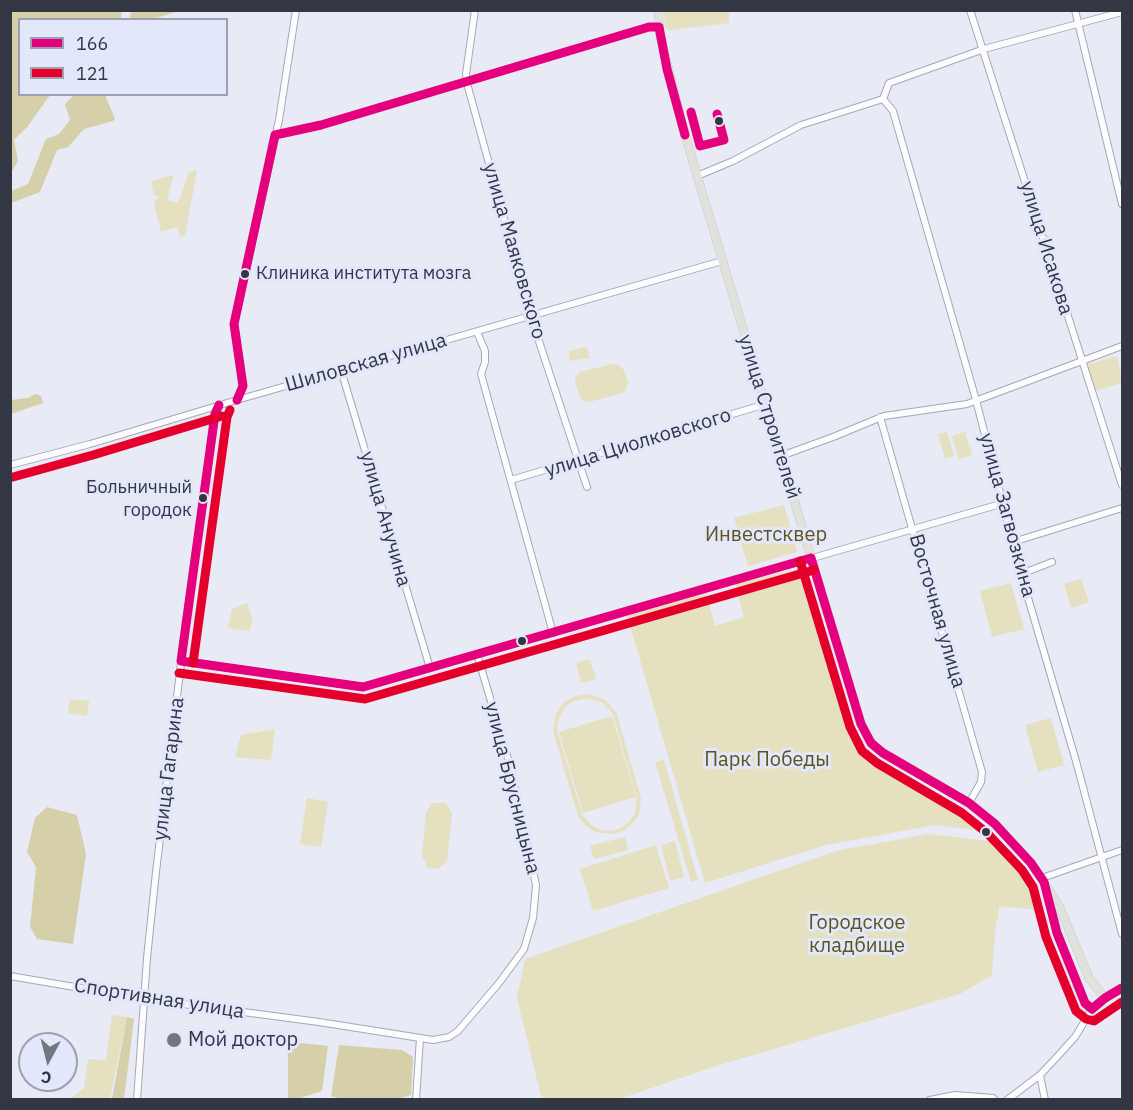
<!DOCTYPE html>
<meta charset="utf-8">
<style>
body{margin:0}
#map{position:relative;width:1133px;height:1110px;overflow:hidden;background:#e8eaf5;font-family:"IBM Plex Sans",sans-serif}
canvas{display:block}
.frame{position:absolute;inset:0;border:12px solid #333743;pointer-events:none}
.legend{position:absolute;left:18px;top:18px;width:210px;height:78px;box-sizing:border-box;background:#e2e7fb;border:2px solid #9ca1b1;margin:0;padding:8px 10px;list-style:none;font-size:18px;color:#333743}
.legend li{display:flex;align-items:center;gap:12px;height:30px}
.legend b{width:30px;border:2px solid #9ca1b1}
.north{position:absolute;left:18px;top:1032px;width:60px;height:60px;box-sizing:border-box;background:#e2e7fb;border:2px solid #9ca1b1;border-radius:50%;rotate:187deg;font-size:16px;font-weight:700;line-height:24px;text-align:center;color:#333743}
.north::after{content:'';display:block;margin:auto;width:21px;height:27px;background:#727681;clip-path:polygon(50% 0,100% 100%,50% 72%,0 100%)}
</style>
<div id="map">
<canvas width="1133" height="1110"></canvas>
<div class="frame"></div>
<ul class="legend">
<li><b style="height:8px;background:#e5007d"></b>166</li>
<li><b style="height:8px;background:#e4002b"></b>121</li>
</ul>
<div class="north">С</div>
</div>
<script>
const ctx = document.querySelector('canvas').getContext('2d');
ctx.lineJoin = 'round';
function fillPath(path, color) { ctx.fillStyle = color; ctx.fill(path, 'evenodd'); }
const poly = rows => new Path2D(rows.map(r => 'M' + r).join(''));
function stroke(path, color, width, dash) { ctx.strokeStyle = color; ctx.lineWidth = width; ctx.lineCap = dash ? 'butt' : 'round'; ctx.setLineDash(dash || []); ctx.stroke(path); }
function write(font, color, halo, rows, align = 'center') {
  ctx.font = font + ' "IBM Plex Sans",sans-serif'; ctx.lineWidth = 6; ctx.setLineDash([]); ctx.textBaseline = 'middle'; ctx.strokeStyle = halo; ctx.fillStyle = color; for (const [text, x, y, turn = 0] of rows) {
    ctx.save(); ctx.translate(x, y); ctx.rotate((+turn || 0) * Math.PI / 180); ctx.textAlign = isNaN(turn) ? turn : align; if (halo) ctx.strokeText(text, 0, 0); ctx.fillText(text, 0, 0); ctx.restore();
  }
}
const green = poly([
 [664,11,729,11,729,23,670,30,665,28],
 [197,170,185,236,180,237,177,227,161,232,154,204,159,196,154,195,151,181,174,175,167,200,178,203,189,172],
 [586,347,588,348,589,358,570,361,569,351],
 [1117,356,1122,383,1094,391,1086,365],
 [612,364,618,365,624,370,628,383,626,390,623,393,589,402,584,401,580,397,575,382,576,376,580,372],
 [947,432,954,456,945,459,938,434],
 [965,432,972,455,959,459,952,436],
 [784,505,797,552,748,566,734,518],
 [801,568,809,577,861,751,990,832,935,825,826,845,705,883,627,615,706,593,715,626,744,617,735,584],
 [1081,579,1089,602,1071,608,1064,584],
 [1011,583,1024,629,992,637,980,591],
 [247,603,253,621,249,631,228,628,232,609],
 [590,659,596,679,581,683,576,663],
 [588,694,605,700,616,712,641,798,639,815,632,824,623,831,612,834,595,832,585,825,578,816,553,731,556,714,562,704,572,697],
 [588,698,603,703,613,714,637,798,635,813,629,822,621,828,611,831,601,830,592,826,582,814,557,730,558,720,565,707,573,701],
 [70,699,89,701,87,716,68,713],
 [612,716,636,797,583,813,559,732],
 [1051,718,1064,765,1038,772,1025,725],
 [275,729,271,760,235,757,241,735],
 [664,760,698,880,691,882,655,762],
 [307,798,328,802,321,847,300,844],
 [432,803,446,803,452,813,447,861,438,869,428,868,422,856,426,812],
 [928,834,998,842,1037,884,1040,892,1039,910,999,906,998,920,996,920,992,975,960,994,716,1066,619,1099,546,1099,541,1096,517,998,525,959,836,851],
 [625,837,628,850,594,859,590,846],
 [675,841,684,877,670,881,661,845],
 [656,845,669,888,593,911,580,869],
 [112,1015,127,1017,110,1099,70,1099,84,1088,88,1059,106,1060]
]);
const forest = poly([
 [11,10,122,11,121,19,20,20,20,94,50,95,28,126,14,140,18,161,11,173],
 [132,11,132,10,178,11,154,19,129,19],
 [74,95,105,95,115,119,113,121,84,129,68,147,57,150,40,192,11,203,11,191,28,184,46,139,59,134,70,120,65,104],
 [35,394,41,396,43,403,11,414,11,400,28,398],
 [47,807,77,815,86,854,73,944,37,939,30,927,36,867,27,852,35,818],
 [127,1017,134,1019,124,1099,112,1099],
 [284,1041,328,1046,322,1091,297,1099,288,1099,288,1055],
 [339,1045,402,1050,413,1057,411,1095,395,1100,341,1099,331,1096]
]);
const minor = poly([
 [475,10,466,74,468,87,531,317,587,487],
 [970,10,1122,485],
 [1075,10,1122,204],
 [883,99,893,111,976,400,1021,574,1076,761,1122,934],
 [275,135,321,125,649,27,659,27],
 [697,176,733,161,801,125,883,99,889,83,984,49,1122,12],
 [477,332,485,351,485,362,481,374,553,633],
 [341,370,430,668],
 [237,400,243,386,234,324,279,120,296,10],
 [880,417,982,772,981,782,969,803],
 [781,456,833,437,884,416,967,404,1122,346],
 [10,465,90,444,237,400,722,261],
 [511,480,766,404],
 [1013,542,1122,508],
 [1021,574,1052,562],
 [181,661,363,687,1004,503],
 [1042,878,1122,850],
 [10,976,145,999,319,1022,433,1040,449,1037,458,1031,499,983,524,949,533,918,536,885,511,769,477,654],
 [1040,1075,1045,1100],
 [137,1100,147,958,156,872,185,630,215,414,219,405],
 [416,1100,420,1038],
 [930,1100,955,1095,993,1098,995,1100],
 [1007,1100,1040,1075,1056,1058,1075,1037,1092,1009]
]);
const major = poly([
 [658,10,660,35,685,135,861,724,866,734,876,748,969,803,995,824,1031,863,1059,906,1089,978,1105,998],
 [1047,892,1057,933,1085,1003,1092,1009,1105,998,1122,988]
]);
const bus1 = poly([
 [659,27,667,69,685,135],
 [691,112,700,146,724,140,717,114],
 [275,135,321,125,649,27,659,27],
 [237,400,243,386,234,324,275,135],
 [811,558,861,724,871,743,883,753,969,803,995,824,1031,863,1044,882,1057,933,1085,1003,1092,1009,1105,998,1122,988],
 [181,661,363,687,811,558],
 [181,661,215,414,219,405]
]);
const bus2 = poly([
 [13,477,93,455,222,416],
 [800,561,850,727,862,751,877,763,962,813,987,833,1022,870,1033,887,1046,937,1076,1011,1086,1019,1094,1021,1122,1002],
 [193,663,227,417,230,410],
 [179,673,365,699,814,570]
]);
const markers = [
 [719,121,5,"#333743"],
 [245,274,5,"#333743"],
 [203,498,5,"#333743"],
 [522,641,5,"#333743"],
 [986,832,5,"#333743"],
 [174,1040,8,"#727681"]
];
const busNames = [
 ["Клиника института мозга",256,274],
 ["Больничный",192,488,"right"],
 ["городок",192,511,"right"]
];
const streetNames = [
 ["улица Исакова",1046,248,73],
 ["улица Маяковского",514,251,74],
 ["Шиловская улица",366,363,-16],
 ["улица Строителей",769,417,73],
 ["улица Циолковского",638,443,-17],
 ["улица Загвозкина",1007,515,75],
 ["улица Анучина",385,519,74],
 ["Восточная улица",937,611,74],
 ["улица Гагарина",169,769,-83],
 ["улица Брусницына",512,788,76],
 ["Спортивная улица",159,999,9]
];
const parkNames = [
 ["Инвестсквер",766,535],
 ["Парк Победы",767,760],
 ["Городское",857,923],
 ["кладбище",857,946]
];
const poiNames = [
 ["Мой доктор",188,1040]
];
fillPath(green, '#e4e0c0');
fillPath(forest, '#d5d0aa');
stroke(minor, '#a5a8b2', 8);
stroke(major, '#c6c8ce', 9);
stroke(minor, '#fcfcfe', 6);
stroke(major, '#e2e2dc', 8);
stroke(bus1, '#e5007d', 9);
stroke(bus2, '#e4002b', 9);
for (const [x, y, r, color] of markers) { const dot = new Path2D(); dot.arc(x, y, r, 0, 2 * Math.PI); ctx.fillStyle = color; ctx.fill(dot); stroke(dot, '#e2e7fb', 2); }
write('18px', '#333743', '#e2e7fb', busNames, 'left');
write('20px', '#333743', '#e2e7fb', streetNames);
write('20px', '#5c5419', '#e2e7fb', parkNames);
write('20px', '#333743', '#e2e7fb', poiNames, 'left');
</script>
